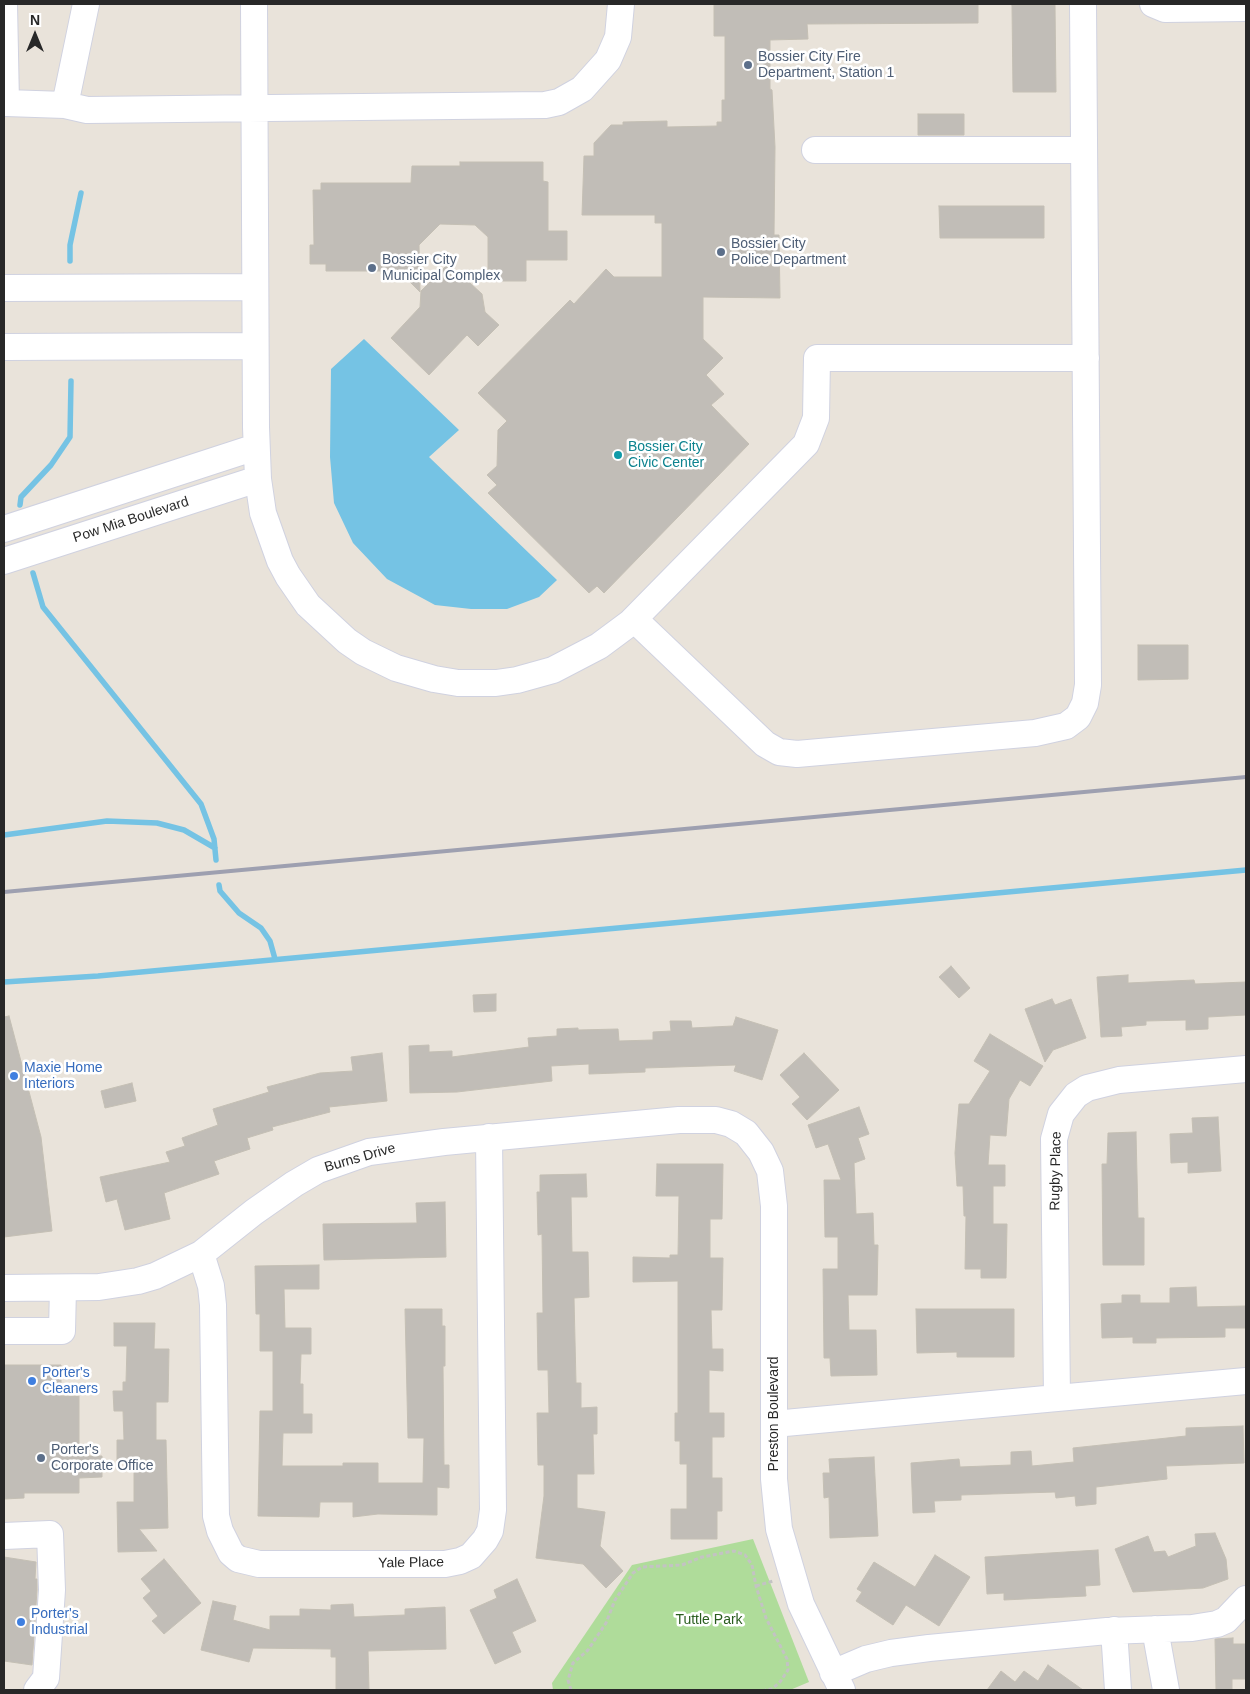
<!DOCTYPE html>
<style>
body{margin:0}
#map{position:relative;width:1250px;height:1694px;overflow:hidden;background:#e9e3da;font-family:Helvetica,sans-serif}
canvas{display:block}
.frame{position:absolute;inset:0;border:5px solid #282828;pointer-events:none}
.north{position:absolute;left:10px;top:10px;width:50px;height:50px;-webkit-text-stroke:4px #fff;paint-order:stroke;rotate:0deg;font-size:14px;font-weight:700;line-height:20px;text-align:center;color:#282828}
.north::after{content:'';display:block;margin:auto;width:18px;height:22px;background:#282828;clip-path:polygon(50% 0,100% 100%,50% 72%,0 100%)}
</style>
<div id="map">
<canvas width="1250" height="1694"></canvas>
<div class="frame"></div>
<div class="north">N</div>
</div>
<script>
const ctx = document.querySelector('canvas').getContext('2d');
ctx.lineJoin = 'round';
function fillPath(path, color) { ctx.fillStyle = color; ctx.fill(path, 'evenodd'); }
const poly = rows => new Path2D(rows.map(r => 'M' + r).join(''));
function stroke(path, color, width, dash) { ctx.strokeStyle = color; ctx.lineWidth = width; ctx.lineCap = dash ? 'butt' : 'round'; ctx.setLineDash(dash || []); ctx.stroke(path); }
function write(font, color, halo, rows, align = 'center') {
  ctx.font = font + ' Helvetica,sans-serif'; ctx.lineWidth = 5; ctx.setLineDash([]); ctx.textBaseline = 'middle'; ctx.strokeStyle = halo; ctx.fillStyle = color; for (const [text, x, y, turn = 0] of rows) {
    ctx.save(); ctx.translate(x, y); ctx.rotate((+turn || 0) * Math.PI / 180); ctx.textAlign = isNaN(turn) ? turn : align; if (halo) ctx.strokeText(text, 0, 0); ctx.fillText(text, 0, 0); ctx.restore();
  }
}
const green = poly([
 [753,1539,809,1682,790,1690,553,1690,552,1683,632,1565]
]);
const water = poly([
 [364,339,459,430,429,457,557,580,539,597,507,609,471,609,435,605,387,579,353,543,334,503,330,457,331,369]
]);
const stream = poly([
 [70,261,70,245,81,193],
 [20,505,21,497,51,465,70,437,71,381],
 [33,573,43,607,201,804,214,839,216,860],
 [4,835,107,821,157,823,184,830,215,848],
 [219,885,220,891,239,913,261,928,270,941,275,959],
 [4,982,98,976,1246,870]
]);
const building = poly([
 [714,4,978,4,978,23,807,24,808,39,770,40,770,89,772,90,775,147,774,235,779,235,780,298,703,297,703,339,723,358,706,375,724,394,711,405,749,444,604,593,597,586,589,593,488,493,497,485,487,475,497,466,498,430,507,421,478,393,570,300,574,304,606,269,614,277,662,277,662,223,655,223,655,215,582,215,584,156,594,156,594,143,611,125,623,125,623,122,667,121,667,127,717,126,717,122,722,122,722,100,725,100,725,36,714,36,714,4],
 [1012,5,1055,5,1056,92,1013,92,1012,5],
 [918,114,964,114,964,135,918,135,918,114],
 [460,162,543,162,543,181,548,182,548,231,567,231,567,260,526,260,526,281,488,281,488,237,475,225,440,224,419,245,420,292,402,274,381,274,381,271,326,271,326,264,310,264,310,245,314,245,313,190,321,190,321,183,411,183,412,166,460,166,460,162],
 [939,206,1044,206,1044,238,940,238,939,206],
 [446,266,454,274,457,271,482,294,485,312,499,325,478,346,467,335,429,375,391,338,420,307,421,291,446,266],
 [1138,645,1188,645,1188,679,1138,680,1138,645],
 [951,966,970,988,959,998,939,977,951,966],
 [1128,975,1128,983,1194,980,1195,984,1246,982,1246,1015,1208,1017,1208,1029,1186,1030,1186,1020,1146,1021,1146,1025,1121,1027,1122,1036,1101,1037,1097,977,1128,975],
 [496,994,496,1011,474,1012,473,995,496,994],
 [1052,999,1055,1005,1071,999,1086,1038,1053,1050,1045,1062,1025,1009,1052,999],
 [9,1016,41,1137,52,1231,4,1237,4,1017,9,1016],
 [736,1017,778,1030,762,1080,734,1071,736,1065,645,1068,645,1072,589,1074,589,1064,551,1066,552,1081,457,1092,410,1093,409,1046,429,1045,429,1052,452,1051,452,1057,529,1047,528,1038,557,1036,557,1029,578,1028,578,1030,618,1029,619,1041,653,1040,653,1032,671,1031,670,1021,691,1021,692,1028,733,1026,736,1017],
 [990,1034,1043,1066,1030,1086,1020,1080,1009,1099,1006,1136,990,1135,988,1165,1005,1165,1005,1186,993,1186,993,1224,1007,1224,1006,1278,981,1278,981,1269,965,1269,966,1216,964,1216,963,1186,957,1186,955,1153,959,1104,969,1104,990,1071,974,1061,990,1034],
 [382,1053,387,1101,329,1107,330,1112,272,1127,273,1130,247,1138,250,1149,214,1161,219,1174,164,1193,170,1219,125,1230,117,1199,106,1202,100,1177,170,1162,166,1152,185,1146,182,1138,218,1125,213,1109,269,1092,267,1087,320,1073,353,1071,351,1057,382,1053],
 [804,1053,839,1090,807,1120,792,1104,800,1097,780,1075,804,1053],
 [132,1083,136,1101,105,1108,101,1091,132,1083],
 [859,1107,869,1134,858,1138,865,1159,854,1163,856,1214,873,1213,874,1245,878,1245,877,1295,848,1295,849,1330,876,1330,877,1375,831,1376,830,1358,824,1358,823,1269,838,1269,838,1237,825,1237,824,1180,841,1180,828,1144,816,1148,808,1125,859,1107],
 [1218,1117,1221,1171,1188,1173,1188,1162,1171,1163,1170,1134,1193,1133,1192,1118,1218,1117],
 [1136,1132,1138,1218,1144,1218,1144,1265,1103,1265,1102,1164,1107,1164,1108,1133,1136,1132],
 [657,1164,723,1164,722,1219,710,1219,710,1258,723,1258,722,1310,711,1310,712,1349,723,1349,723,1371,709,1370,709,1413,724,1413,724,1437,712,1437,712,1478,722,1478,722,1511,717,1511,717,1539,671,1539,671,1509,687,1509,687,1464,680,1464,680,1441,675,1441,675,1413,678,1413,678,1281,633,1282,633,1257,670,1258,670,1255,678,1255,679,1196,656,1196,657,1164],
 [586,1174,587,1197,571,1197,572,1252,588,1252,589,1297,574,1298,576,1383,581,1383,581,1408,597,1407,597,1434,593,1434,594,1474,577,1474,577,1508,605,1512,600,1546,623,1571,606,1588,583,1564,536,1558,544,1496,544,1465,538,1465,537,1413,549,1413,548,1370,538,1370,537,1313,543,1313,542,1234,538,1235,537,1192,540,1192,540,1175,586,1174],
 [445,1202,446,1257,324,1260,323,1224,417,1223,416,1203,445,1202],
 [319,1265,319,1289,284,1289,285,1328,311,1328,311,1354,301,1354,300,1384,303,1384,303,1414,312,1414,312,1433,283,1433,282,1466,343,1466,343,1463,378,1463,378,1483,423,1483,424,1438,408,1438,405,1309,442,1309,442,1326,445,1326,445,1366,443,1366,444,1465,449,1465,449,1488,437,1487,437,1515,378,1514,353,1517,353,1502,320,1502,319,1517,258,1516,260,1411,273,1411,273,1351,260,1351,260,1314,256,1314,255,1266,319,1265],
 [1196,1287,1197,1307,1246,1306,1246,1328,1225,1328,1225,1337,1156,1338,1156,1343,1133,1343,1133,1337,1102,1338,1101,1304,1122,1303,1122,1295,1140,1295,1140,1303,1170,1303,1170,1288,1196,1287],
 [916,1309,1014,1309,1014,1357,957,1357,957,1352,917,1353,916,1309],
 [114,1323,155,1323,154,1349,169,1349,168,1402,156,1402,156,1440,166,1440,168,1528,139,1529,157,1551,118,1552,117,1502,134,1502,134,1462,117,1462,117,1440,124,1440,123,1411,114,1411,113,1391,123,1391,123,1382,126,1382,127,1346,114,1346,114,1323],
 [4,1365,61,1365,61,1396,79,1396,79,1456,102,1456,102,1477,79,1478,79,1493,24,1493,24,1498,4,1499,4,1365],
 [1243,1426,1244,1463,1166,1466,1167,1479,1096,1487,1096,1504,1076,1506,1075,1496,1056,1498,1055,1492,961,1495,961,1500,934,1501,935,1512,913,1513,911,1463,959,1459,960,1467,1011,1465,1011,1452,1031,1451,1032,1466,1074,1462,1073,1448,1186,1436,1186,1428,1243,1426],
 [874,1457,878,1536,830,1538,829,1497,824,1498,823,1473,830,1473,829,1459,874,1457],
 [1215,1533,1226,1559,1228,1579,1203,1588,1133,1592,1115,1549,1148,1536,1154,1552,1165,1551,1168,1557,1196,1546,1195,1534,1215,1533],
 [1098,1550,1100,1585,1085,1586,1086,1596,1004,1600,1004,1593,987,1594,985,1557,1098,1550],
 [935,1555,970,1577,939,1626,906,1605,893,1625,856,1601,862,1592,857,1589,874,1562,915,1587,935,1555],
 [4,1557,36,1562,35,1579,37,1579,37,1590,32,1665,4,1661,4,1557],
 [164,1559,201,1603,164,1634,152,1621,158,1616,143,1598,151,1591,141,1579,164,1559],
 [517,1579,536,1621,512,1632,521,1652,495,1664,470,1610,497,1598,494,1590,517,1579],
 [213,1601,236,1606,233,1620,270,1630,270,1616,300,1616,300,1609,331,1610,331,1605,353,1604,354,1617,405,1615,405,1609,445,1607,446,1649,368,1651,369,1690,336,1690,336,1657,331,1657,331,1649,253,1648,249,1662,201,1650,213,1601],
 [1233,1638,1233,1644,1246,1644,1246,1679,1232,1679,1232,1690,1216,1690,1215,1639,1233,1638],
 [1048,1665,1083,1690,987,1690,1001,1671,1015,1682,1024,1671,1038,1681,1048,1665]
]);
const path = poly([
 [756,1586,773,1581],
 [571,1690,568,1680,573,1663,588,1650,606,1623,615,1600,633,1573,642,1567,682,1565,702,1557,734,1551,745,1555,752,1565,756,1586,766,1618,787,1659,788,1670,780,1682,772,1689,765,1690]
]);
const minor = poly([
 [4,4,6,103,65,105,87,110,545,105,559,102,582,89,608,60,618,37,621,4],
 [254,4,256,427,258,479,263,513,280,561,288,576,308,605,347,641,363,652,396,668,434,679,458,683,496,683,517,680,553,670,599,646,630,623,806,444,816,418,817,358,1086,358],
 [1153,4,1165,9,1246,8],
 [65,105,86,4],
 [815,150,1084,150],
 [4,288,255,287],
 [4,347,255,346],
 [4,529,256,447],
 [4,561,258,479],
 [634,619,765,744,779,752,797,754,1035,733,1066,726,1078,717,1085,703,1088,685,1083,4],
 [1246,1069,1119,1080,1087,1088,1076,1095,1061,1114,1054,1139,1057,1398,1246,1381],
 [201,1254,211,1286,213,1305,216,1516,220,1531,231,1553,238,1559,259,1564,445,1564,460,1561,471,1556,485,1540,490,1531,493,1510,489,1137],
 [4,1288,99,1287,138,1281,155,1276,201,1254,254,1212,294,1184,318,1170,369,1152,444,1142,679,1120,716,1120,731,1124,746,1133,761,1152,770,1171,774,1206,774,1479,779,1529,801,1604,842,1690],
 [4,1331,62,1331,63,1288],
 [774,1424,1057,1398],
 [4,1536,50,1534,52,1590,46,1678,37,1690],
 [1155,1629,1166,1690],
 [1114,1630,1118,1690],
 [833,1673,866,1659,891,1653,929,1648,1107,1631,1192,1628,1217,1624,1226,1620,1246,1599]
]);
const rail = poly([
 [4,892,1246,777]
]);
const markers = [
 [748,65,5,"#5c6f8a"],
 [721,252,5,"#5c6f8a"],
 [372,268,5,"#5c6f8a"],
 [618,455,5,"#0f9aa8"],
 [14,1076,5,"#3f7fe0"],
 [32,1381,5,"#3f7fe0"],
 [41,1458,5,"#5c6f8a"],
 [21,1622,5,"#3f7fe0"]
];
const serviceNames = [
 ["Bossier City Fire",758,57],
 ["Department, Station 1",758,73],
 ["Bossier City",731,244],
 ["Police Department",731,260],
 ["Bossier City",382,260],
 ["Municipal Complex",382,276],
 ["Porter's",51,1450],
 ["Corporate Office",51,1466]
];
const cultureNames = [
 ["Bossier City",628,447],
 ["Civic Center",628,463]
];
const streetNames = [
 ["Pow Mia Boulevard",131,520,-18],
 ["Burns Drive",360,1158,-16],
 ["Rugby Place",1056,1171,-89],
 ["Preston Boulevard",774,1414,-90],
 ["Yale Place",411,1563,-1]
];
const shopNames = [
 ["Maxie Home",24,1068],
 ["Interiors",24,1084],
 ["Porter's",42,1373],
 ["Cleaners",42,1389],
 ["Porter's",31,1614],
 ["Industrial",31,1630]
];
const parkNames = [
 ["Tuttle Park",709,1620]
];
fillPath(green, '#afdc9a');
fillPath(water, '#75c3e4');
stroke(stream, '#75c3e4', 5.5);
fillPath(building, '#c1bdb7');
stroke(building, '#c4bfb4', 1);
stroke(minor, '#d0d2e0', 28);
stroke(path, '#c3c3c3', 3, [4, 2.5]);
stroke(minor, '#fff', 26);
stroke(rail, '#9ea0b0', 4);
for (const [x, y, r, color] of markers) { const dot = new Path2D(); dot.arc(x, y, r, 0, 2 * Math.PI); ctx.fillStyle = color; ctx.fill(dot); stroke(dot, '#fff', 2); }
write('14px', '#4e5e75', '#fff', serviceNames, 'left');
write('14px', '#0d838f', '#fff', cultureNames, 'left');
write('14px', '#282828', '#fff', streetNames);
write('14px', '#366cbe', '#fff', shopNames, 'left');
write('14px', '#2a5d1f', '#fff', parkNames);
</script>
